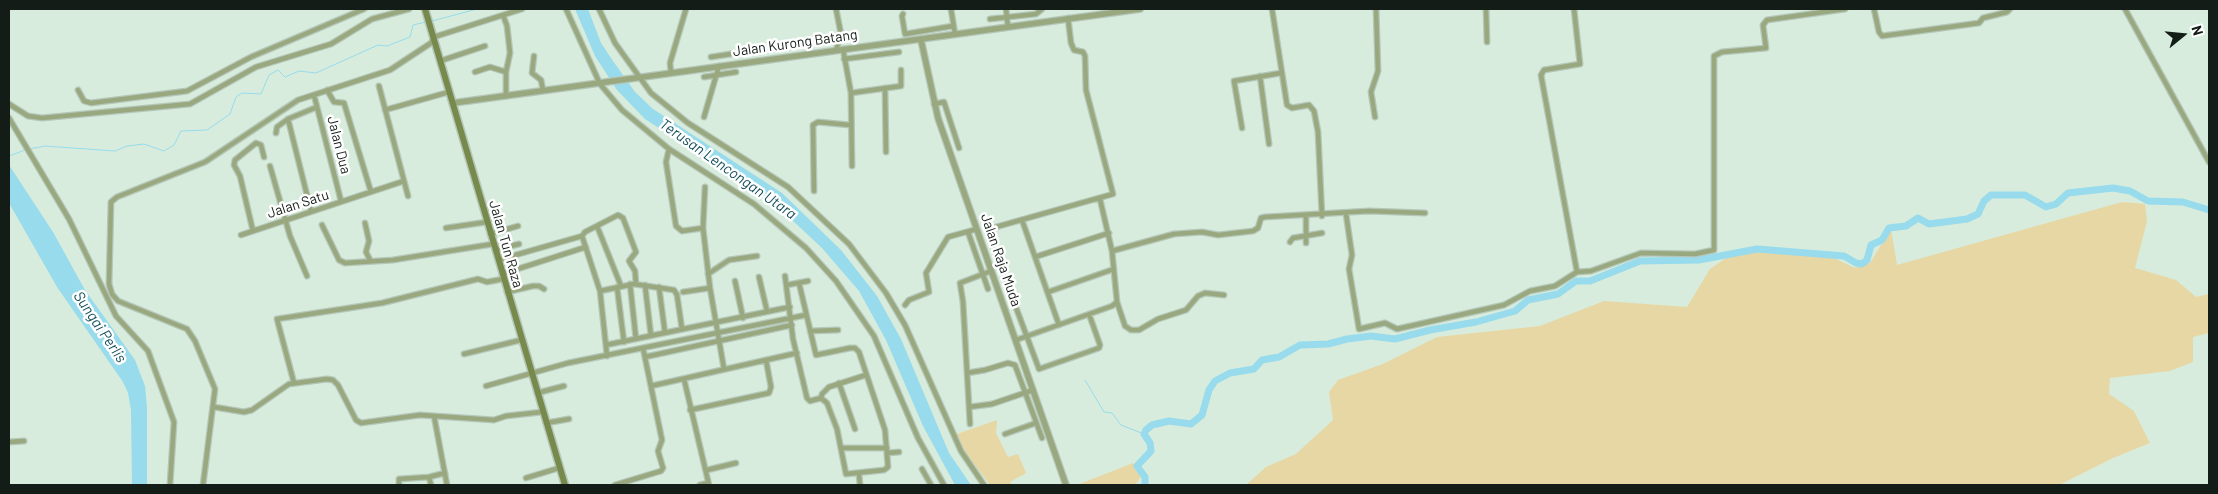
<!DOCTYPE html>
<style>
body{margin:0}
#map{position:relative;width:2218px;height:494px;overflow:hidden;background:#d7ecdc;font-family:Barlow,sans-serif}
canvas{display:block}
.frame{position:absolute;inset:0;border:10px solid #141c17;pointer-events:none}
.north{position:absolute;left:2158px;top:10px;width:50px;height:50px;-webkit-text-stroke:4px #fff;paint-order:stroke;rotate:73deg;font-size:14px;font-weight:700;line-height:20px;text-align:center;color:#141c17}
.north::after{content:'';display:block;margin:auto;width:18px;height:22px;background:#141c17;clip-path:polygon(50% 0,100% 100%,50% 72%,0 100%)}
</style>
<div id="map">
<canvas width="2218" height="494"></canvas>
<div class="frame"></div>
<div class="north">N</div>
</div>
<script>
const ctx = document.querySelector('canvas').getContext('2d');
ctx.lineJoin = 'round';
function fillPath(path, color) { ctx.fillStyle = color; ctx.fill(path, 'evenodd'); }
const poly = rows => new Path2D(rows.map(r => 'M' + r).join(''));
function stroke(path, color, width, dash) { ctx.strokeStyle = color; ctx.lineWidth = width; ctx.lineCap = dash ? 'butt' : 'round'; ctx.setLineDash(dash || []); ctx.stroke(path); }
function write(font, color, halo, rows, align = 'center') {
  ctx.font = font + ' Barlow,sans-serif'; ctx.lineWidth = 5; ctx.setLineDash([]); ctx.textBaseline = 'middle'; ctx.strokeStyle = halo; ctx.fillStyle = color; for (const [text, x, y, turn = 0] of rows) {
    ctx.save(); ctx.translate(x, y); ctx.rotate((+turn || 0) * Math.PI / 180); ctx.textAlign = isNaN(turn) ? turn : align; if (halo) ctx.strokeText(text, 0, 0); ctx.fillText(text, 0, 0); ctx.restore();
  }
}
const green = poly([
 [2122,202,2145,204,2147,221,2135,268,2176,280,2196,297,2209,294,2209,333,2193,337,2193,362,2170,371,2110,378,2109,394,2134,411,2150,443,2113,458,2059,485,1246,485,1266,467,1296,454,1333,420,1329,392,1338,380,1383,364,1437,337,1540,326,1604,301,1687,307,1710,269,1735,252,1755,247,1795,251,1834,258,1855,268,1870,263,1891,229,1897,265],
 [997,420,996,433,1008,457,1018,454,1026,473,1010,482,1012,485,990,485,967,455,957,434],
 [1133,463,1141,477,1135,485,1077,485]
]);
const water = poly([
 [575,9,588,9,601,43,613,61,635,92,653,109,782,193,841,250,877,296,901,339,949,453,971,485,955,485,923,426,886,340,859,291,822,248,775,204,645,119,617,90,595,56],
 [9,165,53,232,85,290,135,360,145,386,147,407,147,485,132,485,131,410,128,393,123,382,57,287,9,203]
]);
const stream = poly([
 [432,21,477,9],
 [29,149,45,146,115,151,127,146,144,144,164,151,174,145,181,131,207,130,230,114,236,97,242,93,261,94,269,75,278,70,285,77,299,71,316,73,378,45,387,46,410,37,413,25,426,22],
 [9,156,25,150],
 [1085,380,1104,412,1112,413,1121,425,1144,434]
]);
const river = poly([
 [1145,485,1145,477,1137,466,1151,451,1150,443,1144,434,1146,430,1152,425,1169,421,1191,424,1202,415,1209,390,1215,381,1230,373,1254,369,1262,360,1279,357,1300,345,1328,344,1347,339,1371,336,1395,339,1430,330,1476,322,1515,311,1528,300,1558,294,1576,281,1590,281,1640,261,1699,260,1757,249,1844,256,1856,263,1862,264,1867,260,1871,245,1882,240,1889,228,1906,226,1918,218,1929,224,1967,219,1978,214,1984,201,1991,195,2025,195,2046,207,2056,204,2068,193,2113,188,2130,191,2148,201,2183,202,2209,210]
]);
const minor = poly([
 [566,9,600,84,622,110,669,149,754,204,806,248,836,281,874,336,918,438,944,485],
 [599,9,615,43,651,93,688,123,788,187,849,244,886,293,905,325,961,451,984,485],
 [836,9,841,34,836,50],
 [951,9,955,34],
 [1006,9,1008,27],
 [1272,9,1287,105,1292,108,1309,105,1314,111,1318,132,1322,216],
 [1486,9,1487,42],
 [1874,9,1879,32,1882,36,1979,23,1983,18,2007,12,2010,9],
 [2125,9,2209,162],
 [903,14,902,16,905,34,953,26],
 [503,15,507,26,510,53,506,72],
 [1068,18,1071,43,1074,50,1083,52,1085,56,1086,90,1113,194,996,227,991,233,990,238,1039,369,1099,348,1100,345,1089,314],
 [990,19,1036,14,1042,9],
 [843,49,851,93,852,166],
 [534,56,532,73,541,80,543,90],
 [711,57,744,52],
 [844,59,899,52],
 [440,61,485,46],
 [475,72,490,67,506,72,506,96],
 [671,73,670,63,686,9],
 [1260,76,1269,144],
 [704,77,736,72],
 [379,86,408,196],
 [885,88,886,152],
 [78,90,84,101,91,103,187,91,251,57,364,9],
 [327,90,334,102,344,103,371,192],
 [851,93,901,86,901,70],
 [314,95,341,201],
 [9,104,28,116,42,118,190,104,256,67,331,44,372,19,409,9],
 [934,104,944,102,959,148],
 [385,110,449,92],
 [704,117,719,66],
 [1375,117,1371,92,1378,71,1376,9],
 [9,118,69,219,116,316,148,351,174,422,170,485],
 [288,119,311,211],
 [1242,128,1234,81,1281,73],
 [276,133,277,127,288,119,317,107],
 [669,149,666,162,676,226,682,231,703,228,710,288,724,369],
 [270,166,290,236,307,276],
 [814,191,813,125,818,122,850,125],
 [1346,214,1352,255,1349,269,1359,329,1385,323,1397,329,1504,305,1530,291,1555,286,1577,272,1541,75,1544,70,1580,64,1574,9],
 [1306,216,1306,243],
 [1022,220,1059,325],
 [365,223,369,241,366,252,370,260],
 [322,225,339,260,345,263,393,260,493,244],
 [597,226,621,286],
 [446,228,487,222],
 [703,228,705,187],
 [253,231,240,176,234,165,235,160,256,143,261,145,264,157],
 [968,232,988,289],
 [490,234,518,226],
 [241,235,404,181],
 [582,236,600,291,607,356],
 [1290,242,1293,238,1322,233],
 [495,250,519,244],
 [1112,251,1174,234,1202,232,1218,235,1253,231,1258,228,1261,218,1265,217,1369,211,1425,213],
 [1035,257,1109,233],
 [498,260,582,236,585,232,618,215,623,218,636,252,629,261,635,271,636,284],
 [1577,272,1591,271,1641,253,1695,254,1714,250,1714,56,1722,52,1766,48,1763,25,1767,20,1845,9],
 [502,274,586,247],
 [708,274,729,260,757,256],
 [785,276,793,339,807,398,810,401,821,398,827,403,837,429,846,474,884,470,888,467,885,430,859,352,855,348,850,348,816,355,799,283],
 [759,277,767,311],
 [735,281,743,318],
 [630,284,636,339],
 [645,285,651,336],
 [787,285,808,281],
 [617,287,624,342],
 [659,287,665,333],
 [600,291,634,284,674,290,677,295,682,329],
 [507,292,533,286,539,286,544,289],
 [683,292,710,288],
 [1048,292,1114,269],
 [1117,302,1125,326,1131,330,1139,330,1158,319,1186,310,1198,296,1205,293,1224,295],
 [905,305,909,300,929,292,926,273,948,237,977,229],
 [810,331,838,330],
 [1016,340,1112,306,1117,302,1112,251,1100,199],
 [606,345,790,307],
 [464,354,521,340],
 [645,357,792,325],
 [967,373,985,370,1008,363,1015,365,1042,438],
 [684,379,709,485],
 [294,383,277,319,382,303,478,279,487,282,503,279],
 [839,383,855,429],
 [486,386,568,363,806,315],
 [651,386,797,353],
 [537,393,564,386],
 [821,398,822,394,829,387,866,375],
 [214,407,244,412,252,410,289,384,327,379,333,380,338,385,356,420,361,423,420,415,494,420,506,416,542,412],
 [969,407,992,404,1033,390],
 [690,410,769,393,771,387,766,360],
 [434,416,447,485],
 [546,423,569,419],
 [970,424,963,302,960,283,991,271],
 [1005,434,1036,423],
 [9,442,24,441],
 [842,448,887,448],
 [887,453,899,452],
 [922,469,931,485],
 [707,470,736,463],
 [859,474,860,485],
 [429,477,431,485],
 [526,478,559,468],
 [203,485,215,389,195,341,187,329,118,301,112,294,109,284,111,202,117,197,205,162,298,100,390,70,431,43,434,37,522,9],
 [399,485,399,479,429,477,445,473],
 [615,485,661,471,663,468,658,451,662,440,643,348],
 [700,485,708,483]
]);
const tertiary = poly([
 [921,40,938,118,1066,485],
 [453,103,1140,9]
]);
const secondary = poly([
 [425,9,565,485]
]);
const streetNames = [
 ["Jalan Kurong Batang",795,43,-8],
 ["Jalan Dua",339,145,76],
 ["Jalan Satu",298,204,-18],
 ["Jalan Tun Raza",506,244,74],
 ["Jalan Raja Muda",1001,260,71]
];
const waterNames = [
 ["Terusan Lencongan Utara",728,169,35],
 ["Sungai Perlis",100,327,56]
];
fillPath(green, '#e7d7a4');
fillPath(water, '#97dbec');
stroke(stream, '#97dbec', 1);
stroke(river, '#97dbec', 7);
stroke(minor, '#b4c7b9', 7);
stroke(tertiary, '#b4c7b9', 8);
stroke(secondary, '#b4c7b9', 9);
stroke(minor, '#9aa87f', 4.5);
stroke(tertiary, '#9aa87f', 5.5);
stroke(secondary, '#778a4b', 6);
write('14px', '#141c17', '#fff', streetNames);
write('italic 15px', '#134e5a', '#fff', waterNames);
</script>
